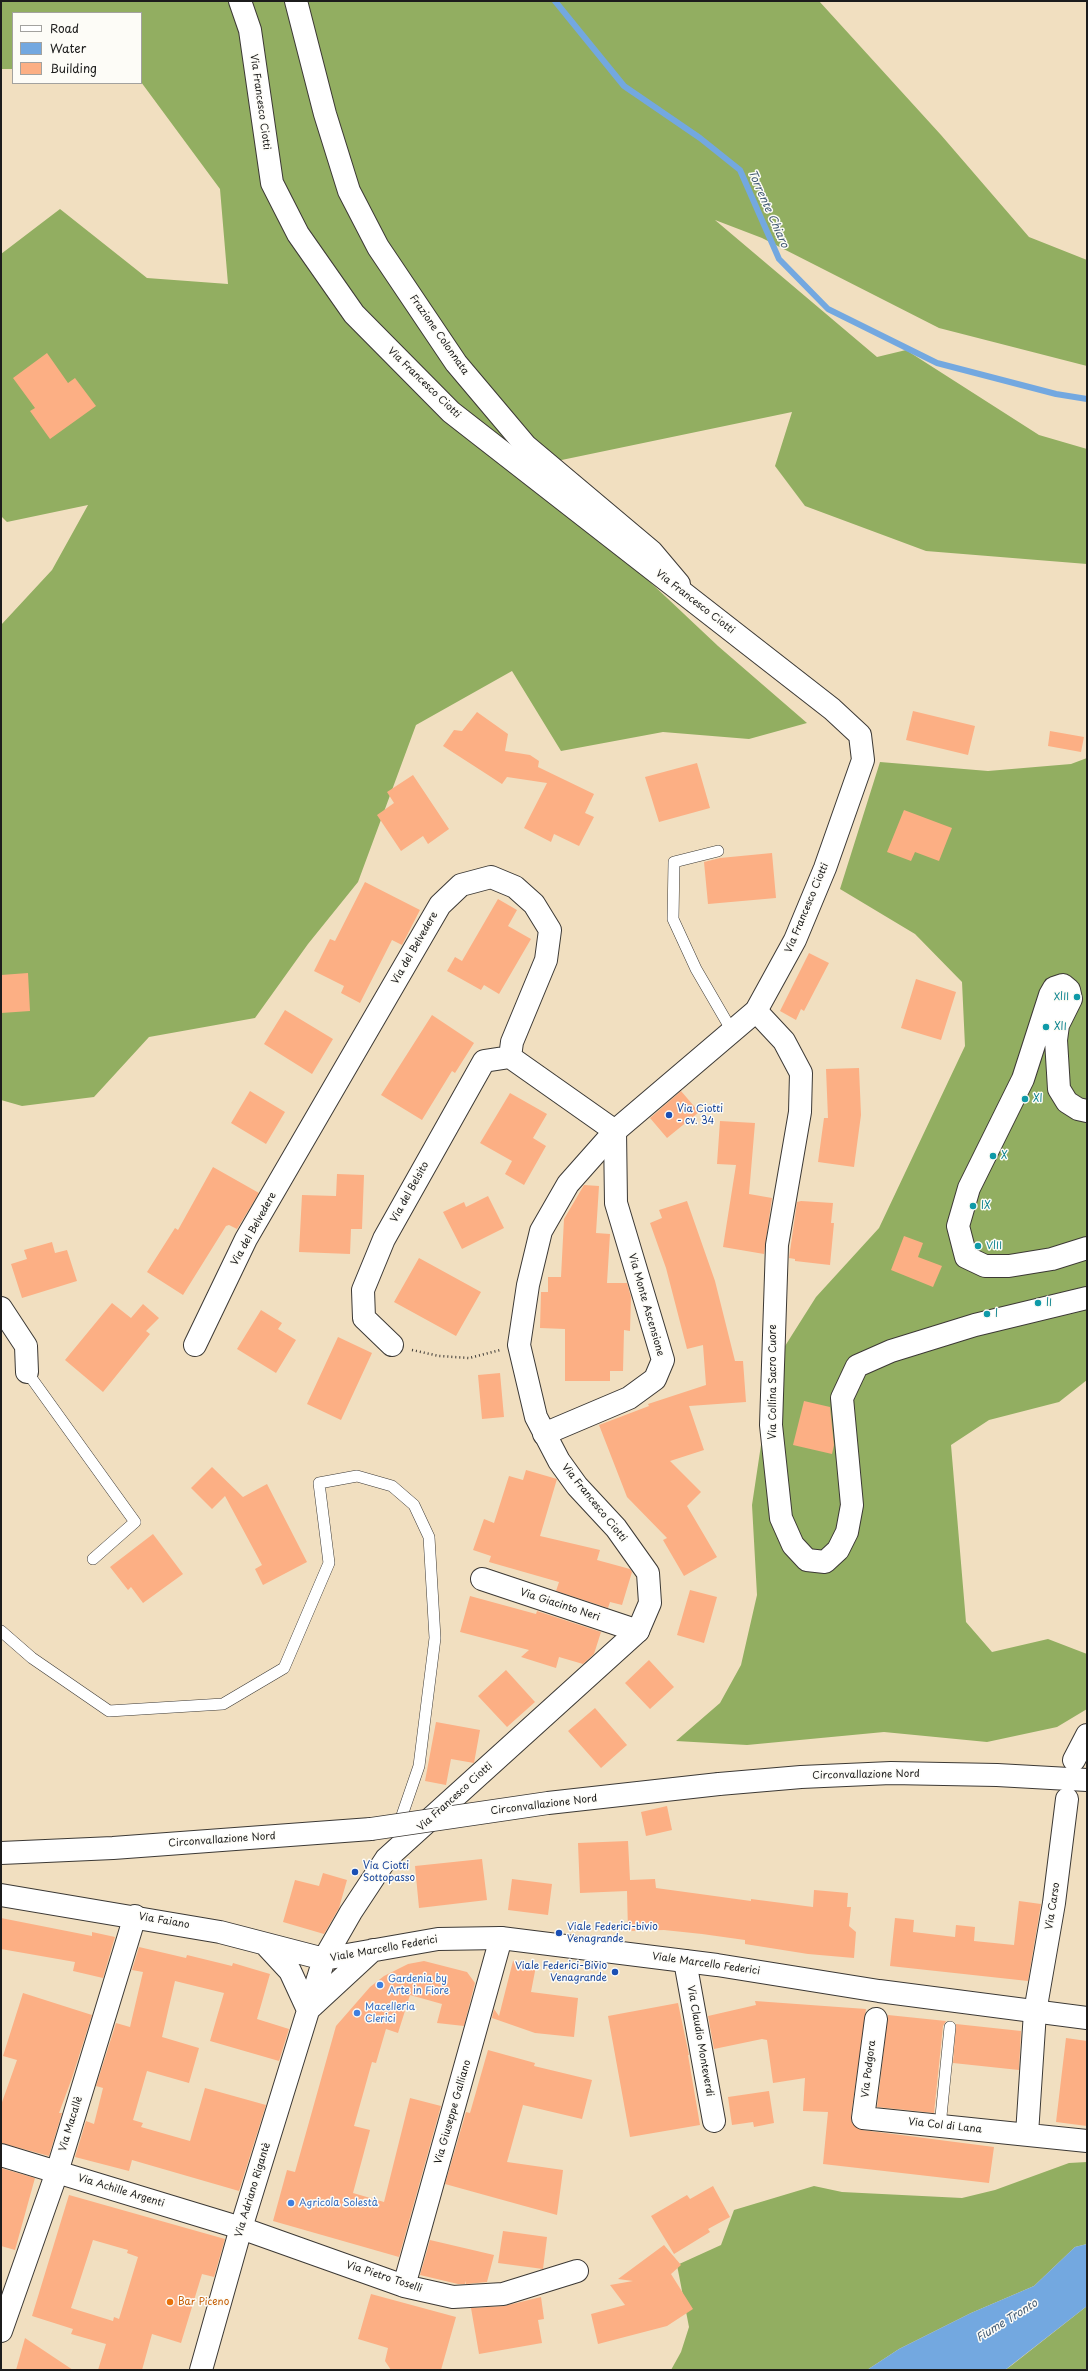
<!DOCTYPE html>
<meta charset="utf-8">
<style>
body{margin:0}
#map{position:relative;width:1088px;height:2371px;overflow:hidden;background:#f1dfc0;font-family:"Playpen Sans",sans-serif}
canvas{display:block}
.frame{position:absolute;inset:0;border:2px solid #1c1c1c;pointer-events:none}
.legend{position:absolute;left:12px;top:12px;width:130px;height:72px;box-sizing:border-box;background:#fdfcf7;border:1px solid #a3a29f;margin:0;padding:5px 7px;list-style:none;font-size:12px;color:#1c1c1c}
.legend li{display:flex;align-items:center;gap:8px;height:20px}
.legend b{width:20px;border:1px solid #a3a29f}
</style>
<div id="map">
<canvas width="1088" height="2371"></canvas>
<div class="frame"></div>
<ul class="legend">
<li><b style="height:5px;background:#fff"></b>Road</li>
<li><b style="height:11px;background:#73a8e0"></b>Water</li>
<li><b style="height:11px;background:#fcaf84"></b>Building</li>
</ul>
</div>
<script>
const ctx = document.querySelector('canvas').getContext('2d');
ctx.lineJoin = 'round';
function fillPath(path, color) { ctx.fillStyle = color; ctx.fill(path, 'evenodd'); }
const poly = rows => new Path2D(rows.map(r => 'M' + r).join(''));
function stroke(path, color, width, dash) { ctx.strokeStyle = color; ctx.lineWidth = width; ctx.lineCap = dash ? 'butt' : 'round'; ctx.setLineDash(dash || []); ctx.stroke(path); }
function write(font, color, halo, rows, align = 'center') {
  ctx.font = font + ' "Playpen Sans",sans-serif'; ctx.lineWidth = 3; ctx.setLineDash([]); ctx.textBaseline = 'middle'; ctx.strokeStyle = halo; ctx.fillStyle = color; for (const [text, x, y, turn = 0] of rows) {
    ctx.save(); ctx.translate(x, y); ctx.rotate((+turn || 0) * Math.PI / 180); ctx.textAlign = isNaN(turn) ? turn : align; if (halo) ctx.strokeText(text, 0, 0); ctx.fillText(text, 0, 0); ctx.restore();
  }
}
const forest = poly([
 [1,1,819,1,941,135,1029,237,1087,260,1087,366,939,328,762,238,715,220,877,357,906,350,1039,435,1087,449,1087,564,926,551,805,506,775,466,792,412,528,467,718,646,807,723,749,739,663,732,561,751,512,671,416,725,358,882,308,944,255,1018,149,1037,94,1097,22,1106,1,1100,1,625,52,570,88,505,7,522,1,516,1,254,60,209,147,278,228,284,220,189,141,82,141,13,13,13,13,69,1,69],
 [1087,758,1087,1380,1059,1402,989,1420,951,1445,966,1622,992,1652,1048,1639,1087,1654,1087,1709,1057,1727,987,1742,884,1732,747,1745,676,1741,720,1703,741,1665,757,1595,752,1505,773,1365,816,1297,879,1228,965,1046,962,982,915,934,840,889,880,762,988,771,1071,764],
 [1087,2162,1087,2244,1075,2247,1034,2286,971,2313,899,2349,867,2370,671,2370,681,2352,689,2327,677,2265,721,2245,734,2210,814,2186,842,2192,962,2198,995,2190,1069,2163],
 [1087,2306,1087,2370,1005,2370,1012,2365]
]);
const water = poly([
 [1087,2244,1087,2306,1005,2370,867,2370,899,2349,971,2313,1034,2286,1075,2247]
]);
const stream = poly([
 [555,1,624,86,700,138,740,170,779,259,828,309,937,363,1056,394,1087,399]
]);
const building = poly([
 [47,353,68,383,75,378,96,406,50,439,30,411,35,408,13,378],
 [913,711,975,726,968,755,906,740],
 [477,712,508,734,505,751,530,755,539,761,538,767,594,794,585,813,594,817,579,846,554,834,551,842,524,828,547,783,507,777,502,784,443,746,454,730,462,731],
 [1050,731,1084,737,1081,752,1048,746],
 [697,763,710,808,659,822,645,777],
 [413,775,449,829,428,844,423,836,401,851,377,815,394,803,387,792],
 [904,810,952,828,939,861,915,852,911,861,887,852],
 [772,853,776,898,708,904,704,862,720,858],
 [365,882,420,910,402,945,392,940,360,1003,341,993,344,986,314,971,330,939,335,941],
 [498,899,517,910,508,926,531,939,499,994,484,985,481,990,447,971,455,957,462,961],
 [809,953,829,963,804,1011,801,1009,796,1020,780,1011],
 [28,973,30,1011,1,1013,1,975],
 [916,979,956,992,941,1040,901,1028],
 [285,1010,333,1039,312,1074,264,1044],
 [432,1015,474,1043,455,1073,452,1071,422,1120,381,1095],
 [859,1068,861,1115,854,1167,818,1162,824,1118,828,1118,826,1069],
 [250,1091,285,1112,266,1144,231,1123],
 [681,1091,699,1112,667,1138,650,1118],
 [510,1093,547,1114,533,1138,546,1146,524,1185,505,1174,512,1161,480,1143],
 [720,1121,755,1123,749,1194,772,1198,764,1254,723,1247,736,1165,717,1164],
 [213,1167,259,1193,237,1229,229,1225,226,1226,183,1295,147,1272,175,1228,178,1230],
 [337,1174,364,1175,362,1229,351,1229,350,1254,299,1252,302,1195,336,1196],
 [584,1185,599,1186,596,1233,610,1234,607,1283,627,1283,631,1297,630,1331,624,1330,623,1371,610,1371,610,1381,565,1381,565,1329,540,1328,541,1292,548,1292,548,1277,561,1277,564,1219],
 [488,1196,504,1228,462,1249,443,1212,464,1202,466,1207],
 [687,1201,715,1281,735,1361,743,1361,746,1402,689,1406,704,1450,670,1461,701,1492,687,1506,717,1557,684,1576,663,1540,667,1538,627,1497,599,1425,649,1406,648,1404,706,1385,703,1345,687,1349,666,1268,650,1223,662,1218,659,1210],
 [801,1201,833,1203,831,1223,834,1223,830,1265,795,1261,795,1259,789,1258,797,1202],
 [904,1236,923,1243,918,1257,942,1266,933,1287,891,1270],
 [52,1242,55,1253,67,1250,77,1281,22,1298,11,1264,27,1259,24,1250],
 [419,1258,481,1292,456,1336,394,1302],
 [112,1303,131,1318,143,1304,159,1318,146,1331,150,1334,103,1392,65,1360],
 [261,1310,282,1323,278,1329,296,1340,276,1373,237,1349],
 [338,1337,372,1353,341,1420,307,1404],
 [500,1373,504,1417,482,1419,478,1375],
 [804,1401,830,1407,834,1445,832,1454,793,1445],
 [212,1467,243,1497,267,1484,307,1562,263,1585,255,1569,262,1565,225,1496,212,1509,191,1488],
 [526,1470,557,1479,540,1536,600,1550,597,1560,630,1569,632,1572,622,1605,610,1602,608,1608,556,1591,559,1582,489,1562,491,1556,473,1550,484,1519,494,1523,509,1476,523,1480],
 [153,1534,183,1574,143,1603,131,1587,128,1590,110,1567],
 [690,1590,717,1597,704,1643,677,1635],
 [470,1596,536,1614,537,1611,601,1632,594,1654,583,1664,559,1657,556,1668,521,1657,529,1650,460,1632],
 [649,1660,674,1687,650,1709,625,1683],
 [506,1670,535,1702,507,1727,478,1696],
 [595,1708,627,1745,601,1768,568,1731],
 [436,1722,480,1730,474,1763,451,1759,446,1785,425,1781],
 [667,1806,672,1830,646,1836,641,1812],
 [628,1841,630,1880,655,1879,656,1888,751,1901,751,1899,813,1907,814,1890,848,1893,847,1907,851,1907,849,1926,856,1932,854,1958,808,1954,745,1944,745,1940,702,1934,664,1930,628,1931,627,1891,580,1893,578,1843],
 [482,1859,487,1900,419,1908,415,1866],
 [323,1873,347,1880,339,1908,324,1934,283,1922,295,1880,319,1886],
 [512,1879,552,1884,548,1915,508,1910],
 [1019,1901,1041,1904,1028,1981,890,1966,895,1918,914,1920,913,1932,955,1937,956,1925,975,1927,974,1941,1014,1945],
 [1,1918,92,1936,92,1932,115,1937,103,1978,73,1971,75,1962,1,1949],
 [139,1947,186,1958,187,1955,232,1966,233,1963,270,1974,257,2019,289,2029,279,2061,210,2041,224,1993,175,1981,162,2037,199,2048,189,2083,147,2071,133,2120,143,2123,141,2127,190,2141,205,2088,266,2105,239,2191,132,2160,129,2171,75,2157,86,2121,94,2124,103,2088,96,2086,116,2023,130,2027,143,1972,132,1970],
 [424,1961,467,1972,475,1983,464,2026,437,2023,442,2004,410,1995,398,2033,386,2029,376,2063,372,2062,354,2126,370,2130,353,2193,384,2202,410,2098,441,2106,399,2257,273,2221,287,2170,295,2172,336,2026,370,1987,384,1976,408,1964],
 [513,1961,536,1966,531,1992,578,1998,574,2037,535,2033,492,2018,494,2009,499,2016],
 [23,1993,92,2015,72,2078,59,2113,62,2113,49,2156,1,2143,1,2105,17,2060,3,2056],
 [755,2001,866,2009,851,2116,852,2123,862,2130,994,2147,989,2183,823,2164,828,2112,803,2111,805,2078,773,2083,767,2040,762,2039,714,2049,708,2016,756,2005],
 [678,2003,689,2055,688,2055,700,2125,630,2137,608,2016],
 [888,2015,946,2021,943,2026,934,2113,877,2107],
 [956,2024,1021,2031,1019,2070,953,2063],
 [1066,2038,1087,2041,1087,2126,1056,2122],
 [488,2050,535,2063,534,2066,592,2080,582,2119,523,2105,507,2162,563,2170,557,2215,445,2184,466,2112,470,2113],
 [769,2091,774,2123,754,2127,753,2122,732,2125,728,2097],
 [1,2168,35,2178,15,2250,1,2246],
 [713,2186,730,2217,708,2229,710,2232,674,2254,651,2216,687,2195,690,2199],
 [69,2195,225,2239,214,2277,202,2274,181,2343,152,2334,142,2370,98,2370,106,2344,71,2334,73,2329,32,2316],
 [93,2240,128,2250,127,2253,138,2257,119,2319,114,2317,113,2321,71,2308],
 [503,2231,547,2237,543,2269,498,2263],
 [430,2240,494,2255,487,2282,466,2284,466,2281,465,2284,458,2284,420,2275],
 [664,2245,681,2265,671,2274,693,2309,667,2326,598,2344,591,2314,625,2305,610,2285,633,2281,618,2279],
 [371,2294,456,2317,441,2370,391,2370,385,2361,388,2348,358,2339],
 [541,2297,544,2319,538,2320,542,2343,479,2354,471,2308,504,2306],
 [25,2338,73,2370,16,2370]
]);
const path = poly([
 [412,1350,439,1356,469,1358,500,1350]
]);
const service = poly([
 [718,851,674,862,673,919,696,969,732,1031],
 [27,1372,135,1522,93,1559],
 [1,1631,32,1658,109,1711,223,1704,284,1668,329,1563,319,1483,357,1476,392,1486,414,1505,429,1537,435,1638,419,1766,398,1827],
 [940,2126,950,2027]
]);
const minor = poly([
 [296,1,325,114,349,191,378,247,456,363,526,446,652,552,679,584],
 [756,1011,784,1041,801,1073,800,1112,777,1245,771,1425,781,1518,793,1545,807,1560,825,1562,838,1550,847,1532,852,1505,842,1398,857,1366,891,1351,975,1325,1087,1298],
 [1087,1111,1078,1109,1067,1102,1059,1089,1056,1040,1058,1025,1071,999,1069,990,1063,985,1054,988,1050,995,1023,1079,969,1188,958,1226,966,1257,985,1266,1009,1266,1052,1259,1087,1248],
 [1,1308,26,1346,27,1372],
 [195,1345,246,1239,440,905,461,885,491,877,515,887,534,904,550,930,546,960,512,1042,510,1057,615,1131,616,1203,663,1360,655,1379,629,1398,544,1434],
 [392,1345,364,1318,363,1290,384,1239,484,1061,510,1057],
 [482,1579,638,1631],
 [1074,1760,1087,1735],
 [685,1961,714,2121],
 [876,2019,863,2118,1087,2141],
 [1027,2134,1035,2012,1054,1903,1067,1799],
 [1,2155,241,2228,404,2286,453,2297,503,2294,577,2271],
 [404,2286,501,1938],
 [1,2331,57,2172,135,1916]
]);
const tertiary = poly([
 [1,1895,220,1932,324,1959,438,1939,501,1938,717,1965,879,1991,1087,2018],
 [265,1944,290,1971,308,2010],
 [308,2010,373,1950],
 [201,2370,241,2228,324,1959,351,1912,386,1859,638,1631,650,1603,648,1573,616,1528,577,1486,559,1461,536,1417,519,1345,528,1285,541,1231,568,1184,615,1131,756,1011,795,940,825,868,863,760,860,735,832,709,451,412,354,314,298,234,272,183,250,30,240,1]
]);
const secondary = poly([
 [719,1784,801,1777,891,1773,997,1775,1087,1780],
 [1,1853,113,1848,371,1829]
]);
const secondaryBridge = poly([
 [371,1829,548,1803,719,1784]
]);
const markers = [
 [1077,997,4,"#0f9aa8"],
 [1046,1027,4,"#0f9aa8"],
 [1025,1099,4,"#0f9aa8"],
 [669,1115,4,"#1a4fb4"],
 [993,1156,4,"#0f9aa8"],
 [973,1206,4,"#0f9aa8"],
 [978,1246,4,"#0f9aa8"],
 [1038,1303,4,"#0f9aa8"],
 [987,1314,4,"#0f9aa8"],
 [355,1872,4,"#1a4fb4"],
 [559,1933,4,"#1a4fb4"],
 [615,1972,4,"#1a4fb4"],
 [380,1985,4,"#3f7fe0"],
 [357,2013,4,"#3f7fe0"],
 [291,2203,4,"#3f7fe0"],
 [170,2302,4,"#e8710a"]
];
const streetNames = [
 ["Via Francesco Ciotti",260,102,82],
 ["Frazione Colonnata",439,335,55],
 ["Via Francesco Ciotti",424,383,44],
 ["Via Francesco Ciotti",695,602,38],
 ["Via Francesco Ciotti",807,908,-67],
 ["Via del Belvedere",415,948,-60],
 ["Via del Belsito",410,1192,-61],
 ["Via del Belvedere",254,1229,-61],
 ["Via Monte Ascensione",646,1305,74],
 ["Via Collina Sacro Cuore",773,1382,-90],
 ["Via Francesco Ciotti",594,1503,51],
 ["Via Giacinto Neri",560,1605,18],
 ["Circonvallazione Nord",866,1775,-1],
 ["Via Francesco Ciotti",455,1797,-42],
 ["Circonvallazione Nord",544,1805,-7],
 ["Circonvallazione Nord",222,1840,-4],
 ["Via Carso",1053,1906,-81],
 ["Via Faiano",164,1921,10],
 ["Viale Marcello Federici",384,1949,-10],
 ["Viale Marcello Federici",706,1964,8],
 ["Via Claudio Monteverdi",700,2041,80],
 ["Via Podgora",869,2069,-83],
 ["Via Giuseppe Galliano",453,2112,-74],
 ["Via Macallè",71,2124,-73],
 ["Via Col di Lana",945,2126,6],
 ["Via Adriano Rigantè",253,2190,-73],
 ["Via Achille Argenti",121,2191,17],
 ["Via Pietro Toselli",384,2277,18]
];
const cultureNames = [
 ["XIII",1069,997,"right"],
 ["XII",1054,1027],
 ["XI",1033,1099],
 ["X",1001,1156],
 ["IX",981,1206],
 ["VIII",986,1246],
 ["II",1046,1303],
 ["I",995,1314]
];
const transitNames = [
 ["Via Ciotti",677,1109],
 ["- cv. 34",677,1121],
 ["Via Ciotti",363,1866],
 ["Sottopasso",363,1878],
 ["Viale Federici-bivio",567,1927],
 ["Venagrande",567,1939],
 ["Viale Federici-Bivio",607,1966,"right"],
 ["Venagrande",607,1978,"right"]
];
const shopNames = [
 ["Gardenia by",388,1979],
 ["Arte in Fiore",388,1991],
 ["Macelleria",365,2007],
 ["Clerici",365,2019],
 ["Agricola Solestà",299,2203]
];
const foodNames = [
 ["Bar Piceno",178,2302]
];
const waterNames = [
 ["Torrente Chiaro",768,209,66],
 ["Fiume Tronto",1007,2321,-32]
];
fillPath(forest, '#92ae61');
fillPath(water, '#73a8e0');
stroke(stream, '#73a8e0', 6);
fillPath(building, '#fcaf84');
stroke(service, '#3c3935', 12);
stroke(minor, '#3c3935', 24);
stroke(tertiary, '#3c3935', 24);
stroke(secondary, '#3c3935', 24);
stroke(path, '#3c3935', 2.5, [1, 3]);
stroke(service, '#fff', 11);
stroke(minor, '#fff', 22);
stroke(tertiary, '#fff', 22);
stroke(secondary, '#fff', 22);
stroke(secondaryBridge, '#3c3935', 24, []);
stroke(secondaryBridge, '#fff', 22);
for (const [x, y, r, color] of markers) { const dot = new Path2D(); dot.arc(x, y, r, 0, 2 * Math.PI); ctx.fillStyle = color; ctx.fill(dot); stroke(dot, '#fdfcf7', 1.5); }
write('10px', '#1c1c1c', '#fdfcf7', streetNames);
write('10px', '#0d838f', '#fdfcf7', cultureNames, 'left');
write('10px', '#164399', '#fdfcf7', transitNames, 'left');
write('10px', '#366cbe', '#fdfcf7', shopNames, 'left');
write('10px', '#c56008', '#fdfcf7', foodNames, 'left');
write('italic 11px', '#435b74', '#fdfcf7', waterNames);
</script>
